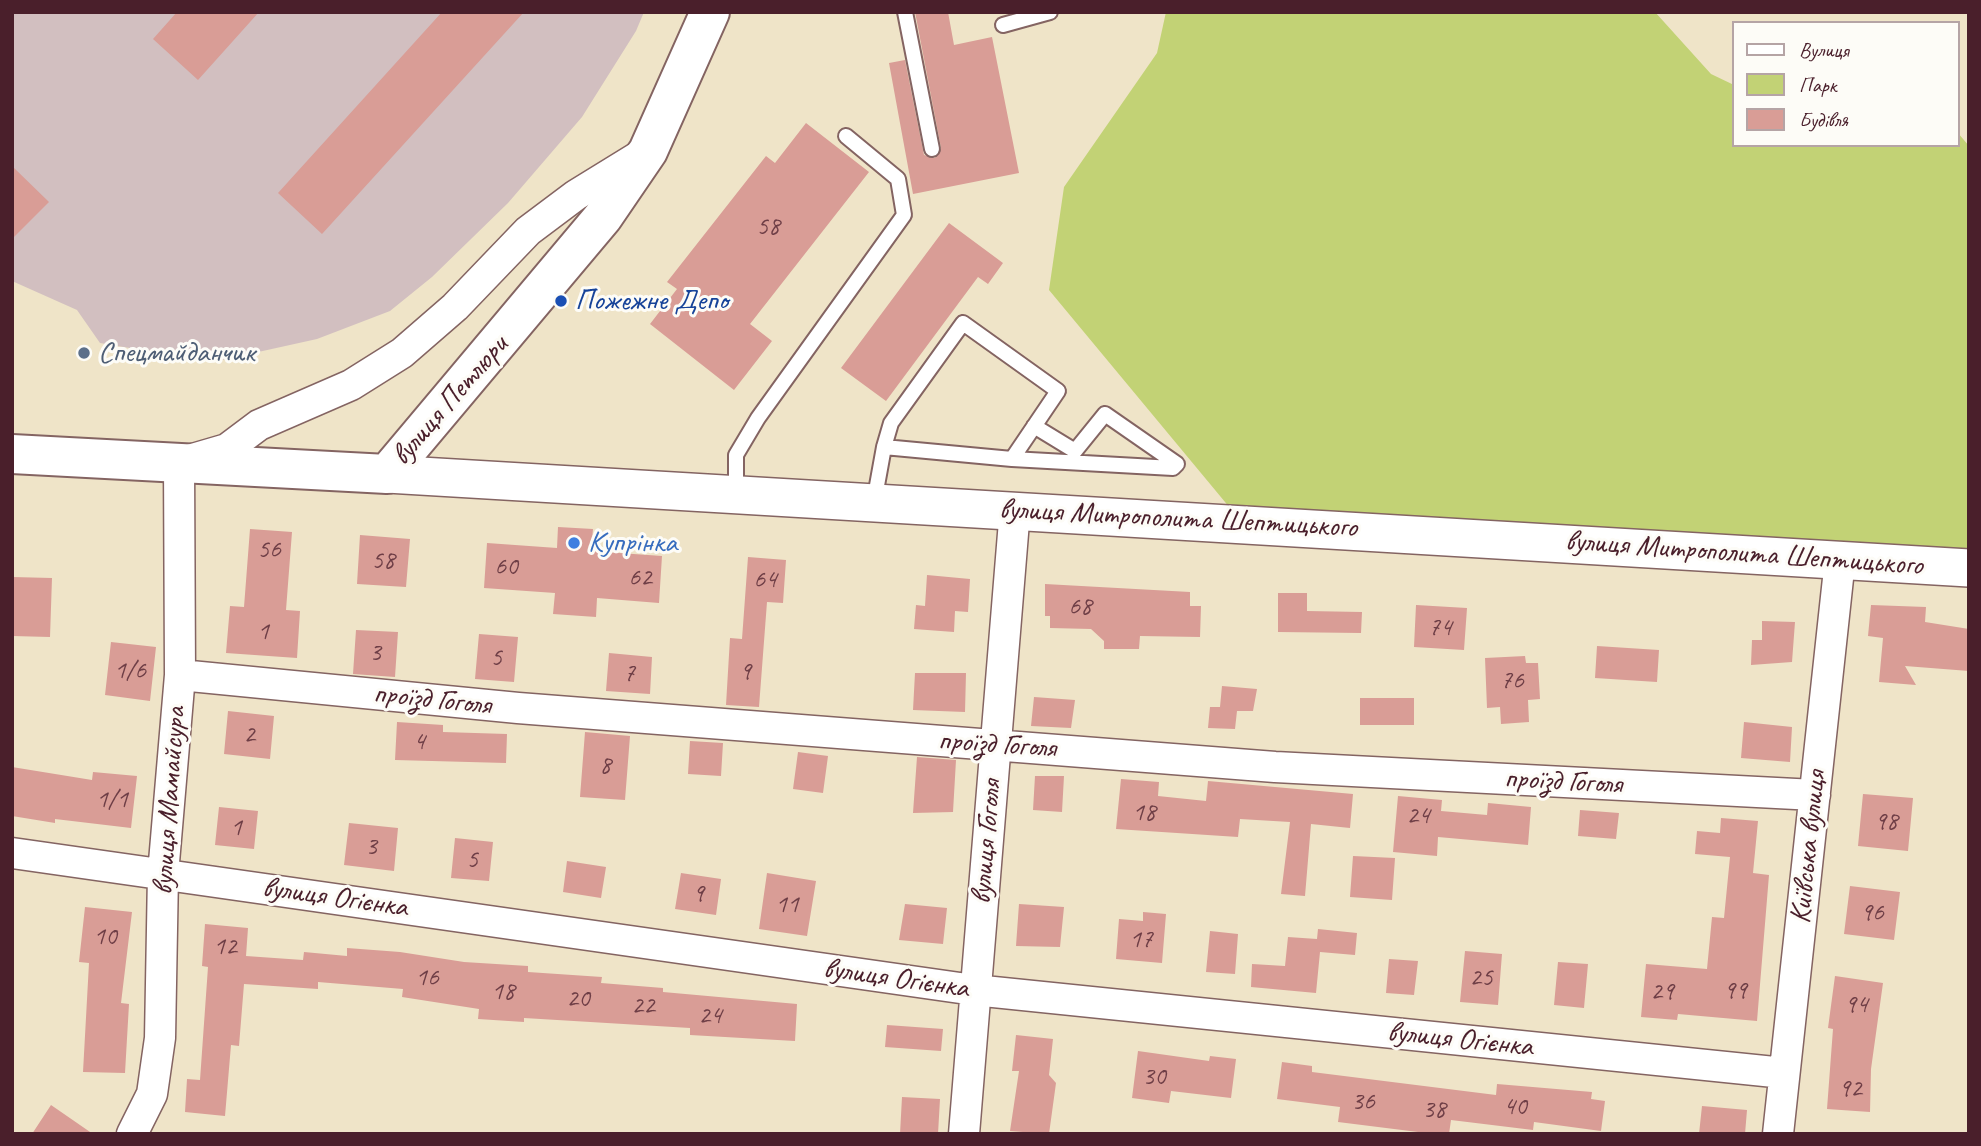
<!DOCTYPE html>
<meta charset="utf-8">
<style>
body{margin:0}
#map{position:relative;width:1981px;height:1146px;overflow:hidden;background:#efe4c8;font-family:Caveat,sans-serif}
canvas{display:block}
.frame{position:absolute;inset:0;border:14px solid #4a1f2b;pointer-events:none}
.legend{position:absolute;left:1732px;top:21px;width:228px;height:126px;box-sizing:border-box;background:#fdfcf7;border:2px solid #b5a4a5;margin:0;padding:9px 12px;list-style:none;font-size:21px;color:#4a1f2b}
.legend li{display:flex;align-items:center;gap:14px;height:35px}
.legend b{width:35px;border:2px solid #b5a4a5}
</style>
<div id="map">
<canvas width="1981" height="1146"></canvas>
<div class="frame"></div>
<ul class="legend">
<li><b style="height:9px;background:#fff"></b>Вулиця</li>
<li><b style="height:19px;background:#c2d275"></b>Парк</li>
<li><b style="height:19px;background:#d99d96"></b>Будівля</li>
</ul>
</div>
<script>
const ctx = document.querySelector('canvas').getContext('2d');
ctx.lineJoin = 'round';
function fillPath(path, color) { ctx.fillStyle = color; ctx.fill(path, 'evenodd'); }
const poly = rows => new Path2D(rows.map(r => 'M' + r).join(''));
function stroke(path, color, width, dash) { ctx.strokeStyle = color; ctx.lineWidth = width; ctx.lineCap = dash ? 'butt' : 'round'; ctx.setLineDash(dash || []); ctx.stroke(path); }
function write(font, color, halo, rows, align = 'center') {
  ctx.font = font + ' Caveat,sans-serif'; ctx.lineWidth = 6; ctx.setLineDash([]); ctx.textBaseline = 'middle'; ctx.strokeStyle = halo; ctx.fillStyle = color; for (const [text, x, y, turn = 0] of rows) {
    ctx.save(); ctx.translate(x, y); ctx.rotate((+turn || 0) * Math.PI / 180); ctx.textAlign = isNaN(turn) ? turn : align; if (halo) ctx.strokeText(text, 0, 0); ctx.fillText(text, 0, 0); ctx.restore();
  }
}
const industrial = poly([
 [12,12,644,12,636,31,582,117,508,203,432,277,390,311,317,339,213,362,100,343,77,310,12,281]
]);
const green = poly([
 [1166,12,1655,12,1711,74,1734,85,1734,145,1958,145,1958,133,1969,146,1969,552,1230,508,1049,290,1064,187,1157,53]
]);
const building = poly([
 [177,12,259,12,198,80,153,39],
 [442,12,524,12,322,234,278,193],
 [915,12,948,12,954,45,992,37,1019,173,913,194,889,63,905,60,924,155,935,158,941,148],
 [806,123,869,172,750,324,772,341,734,390,650,324,677,289,667,282,766,156,775,163],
 [12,166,49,202,12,239],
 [949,223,1003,263,988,284,978,277,886,401,841,368],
 [558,527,593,529,591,551,662,556,659,603,597,598,596,617,553,614,555,593,484,588,487,543,557,548],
 [250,529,292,532,286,610,300,611,297,658,226,653,230,606,244,607],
 [360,535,410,539,406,587,357,584],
 [748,557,786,560,783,603,767,602,759,707,726,705,730,638,742,639],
 [927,575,970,579,968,612,955,611,954,632,914,629,916,605,925,606],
 [12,577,52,578,50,637,12,636],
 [1045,584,1190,592,1190,606,1201,606,1200,637,1140,636,1139,649,1104,649,1104,641,1091,629,1050,628,1050,616,1045,616],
 [1278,593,1307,593,1307,611,1362,612,1361,633,1278,632],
 [1416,605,1467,608,1464,650,1414,647],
 [1871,605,1926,607,1925,622,1969,629,1969,671,1905,666,1916,685,1879,682,1883,638,1868,636],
 [1762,621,1795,622,1792,662,1751,665,1752,640,1762,640],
 [356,630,398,632,395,677,353,674],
 [479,634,518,637,514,682,475,679],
 [111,642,156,647,150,701,105,695],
 [1597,646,1659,650,1657,682,1595,678],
 [609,653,652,657,650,694,606,691],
 [1525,656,1526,663,1538,663,1540,699,1528,700,1529,722,1501,724,1500,707,1487,708,1485,658],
 [915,673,966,673,965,712,913,710],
 [1222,686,1257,689,1253,711,1237,711,1235,729,1208,728,1210,707,1220,707],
 [1034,697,1075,700,1071,728,1031,726],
 [1360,698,1414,698,1414,725,1360,725],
 [228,711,274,716,270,759,224,754],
 [397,722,443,725,443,732,507,734,506,763,395,760],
 [1744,722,1792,727,1790,762,1741,758],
 [585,732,630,736,625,800,580,797],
 [690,741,723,743,721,776,688,774],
 [798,752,828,756,823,793,793,789],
 [917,757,956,760,953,812,913,813],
 [12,767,92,780,93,772,137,776,131,828,55,819,55,823,12,816],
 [1035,776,1064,776,1062,812,1033,810],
 [1121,779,1159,782,1158,796,1206,801,1208,781,1353,794,1350,828,1311,824,1305,896,1281,894,1290,822,1240,819,1238,837,1116,829],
 [1863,794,1913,798,1908,851,1858,846],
 [1398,796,1442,800,1441,811,1487,815,1488,803,1531,807,1528,845,1438,837,1437,856,1393,852],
 [219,807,258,811,254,849,215,845],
 [1580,810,1619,813,1616,839,1578,836],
 [1721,818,1758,821,1753,873,1769,875,1757,1021,1678,1014,1677,1020,1641,1017,1646,964,1707,969,1712,917,1724,918,1730,857,1695,854,1697,831,1720,833],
 [349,823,398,828,394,871,344,865],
 [455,838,493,842,489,881,451,878],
 [1353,856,1395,858,1392,900,1350,897],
 [567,861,606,867,601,898,563,892],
 [681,873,721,879,716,915,675,909],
 [767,873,816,881,807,936,759,929],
 [1850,886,1900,892,1894,940,1844,934],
 [905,904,947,908,943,944,899,940],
 [1019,904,1064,907,1060,947,1016,946],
 [85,907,132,912,121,1003,129,1004,125,1073,83,1072,89,963,79,962],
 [1143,912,1166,914,1162,963,1116,959,1119,919,1143,921],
 [205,924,248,928,246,956,303,960,304,952,347,956,347,948,400,952,464,962,528,966,528,972,602,977,601,983,663,988,663,992,797,1004,795,1041,690,1035,690,1028,524,1018,524,1022,478,1019,479,1009,402,997,403,989,318,982,318,989,244,984,239,1046,231,1045,225,1116,185,1112,187,1079,200,1080,208,967,202,966],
 [1318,929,1357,933,1355,955,1320,952,1316,993,1251,987,1252,964,1285,966,1288,937,1317,939],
 [1210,931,1238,934,1235,974,1206,972],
 [1465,951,1502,954,1498,1005,1460,1002],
 [1389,959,1418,961,1414,995,1386,993],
 [1558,962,1588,964,1584,1008,1554,1005],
 [1835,976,1883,983,1871,1069,1870,1112,1827,1109,1833,1029,1828,1028],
 [887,1025,943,1029,941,1051,885,1047],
 [1016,1035,1053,1039,1049,1075,1056,1083,1049,1134,1010,1131,1019,1071,1012,1071],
 [1138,1051,1209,1061,1210,1056,1236,1059,1231,1098,1171,1091,1169,1103,1132,1098],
 [1282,1062,1312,1066,1312,1072,1496,1095,1497,1084,1592,1092,1591,1099,1605,1101,1601,1131,1534,1122,1533,1130,1451,1120,1449,1134,1434,1134,1338,1122,1340,1107,1277,1099],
 [902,1097,940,1099,938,1134,900,1134],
 [51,1105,93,1134,32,1134],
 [1702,1106,1747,1110,1745,1134,1699,1134]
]);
const service = poly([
 [905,12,932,149],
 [1003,25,1050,12],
 [1012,459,1173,468,1177,464,1105,414,1075,451,1034,426],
 [736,494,736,455,758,418,904,215,898,179,846,136],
 [874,502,884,447,891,423,963,323,1058,391,1012,459,884,447]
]);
const minor = poly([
 [180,675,518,708,1275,767,1815,795],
 [12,853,974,990,1784,1073],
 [132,1134,152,1094,160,1038,163,874,180,675,179,463,227,449,259,425,351,385,402,353,455,307,528,231,576,195,641,155],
 [964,1134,1015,509],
 [1778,1134,1840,560]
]);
const tertiary = poly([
 [387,474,1969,568]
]);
const secondary = poly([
 [12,454,387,474,603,217,648,151,710,12]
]);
const markers = [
 [561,301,7,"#1a4fb4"],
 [84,353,7,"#5c6f8a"],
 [574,543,7,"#3f7fe0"]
];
const numberNames = [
 ["58",768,227],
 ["56",269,550],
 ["58",383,561],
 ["60",506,567],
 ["62",640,578],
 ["64",765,580],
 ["68",1080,607],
 ["74",1440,628],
 ["1",263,632],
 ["3",375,653],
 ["5",496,658],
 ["1/6",130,671],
 ["9",745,672],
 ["7",629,674],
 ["76",1512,681],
 ["2",249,735],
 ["4",419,742],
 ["8",605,766],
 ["1/1",112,800],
 ["18",1144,813],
 ["24",1418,816],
 ["98",1886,822],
 ["1",236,828],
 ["3",371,847],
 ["5",472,860],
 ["9",698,894],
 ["11",787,905],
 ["96",1872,913],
 ["10",105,937],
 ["17",1141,940],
 ["12",225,947],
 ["16",427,978],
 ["25",1481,978],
 ["99",1735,991],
 ["18",503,992],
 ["29",1662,992],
 ["20",578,999],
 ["94",1856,1005],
 ["22",643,1006],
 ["24",710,1016],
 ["30",1154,1077],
 ["92",1850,1089],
 ["36",1363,1102],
 ["40",1515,1107],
 ["38",1434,1110]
];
const transitNames = [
 ["Пожежне Депо",575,301]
];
const serviceNames = [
 ["Спецмайданчик",98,353]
];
const streetNames = [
 ["вулиця Петлюри",450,401,-49],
 ["вулиця Митрополита Шептицького",1178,519,3],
 ["вулиця Митрополита Шептицького",1744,554,4],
 ["проїзд Гоголя",432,700,6],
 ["проїзд Гоголя",997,745,4],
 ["проїзд Гоголя",1563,782,3],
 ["вулиця Мамайсура",170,801,-86],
 ["вулиця Гоголя",987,842,-85],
 ["Київська вулиця",1809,847,-84],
 ["вулиця Огієнка",335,898,8],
 ["вулиця Огієнка",896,979,8],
 ["вулиця Огієнка",1460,1040,6]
];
const shopNames = [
 ["Купрінка",588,543]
];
fillPath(industrial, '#d2bfc0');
fillPath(green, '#c2d275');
fillPath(building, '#d99d96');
stroke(service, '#846462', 18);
stroke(minor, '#846462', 33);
stroke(tertiary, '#846462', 40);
stroke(secondary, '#846462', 42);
stroke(service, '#fff', 14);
stroke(minor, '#fff', 30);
stroke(tertiary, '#fff', 37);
stroke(secondary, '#fff', 38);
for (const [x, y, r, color] of markers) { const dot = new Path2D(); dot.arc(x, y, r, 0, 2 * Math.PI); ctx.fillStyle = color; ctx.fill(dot); stroke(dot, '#fdfcf7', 2.5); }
write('26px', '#6e3e46', null, numberNames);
write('30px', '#164399', '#fdfcf7', transitNames, 'left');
write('30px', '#4e5e75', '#fdfcf7', serviceNames, 'left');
write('30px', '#4a1f2b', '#fdfcf7', streetNames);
write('30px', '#366cbe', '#fdfcf7', shopNames, 'left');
</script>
